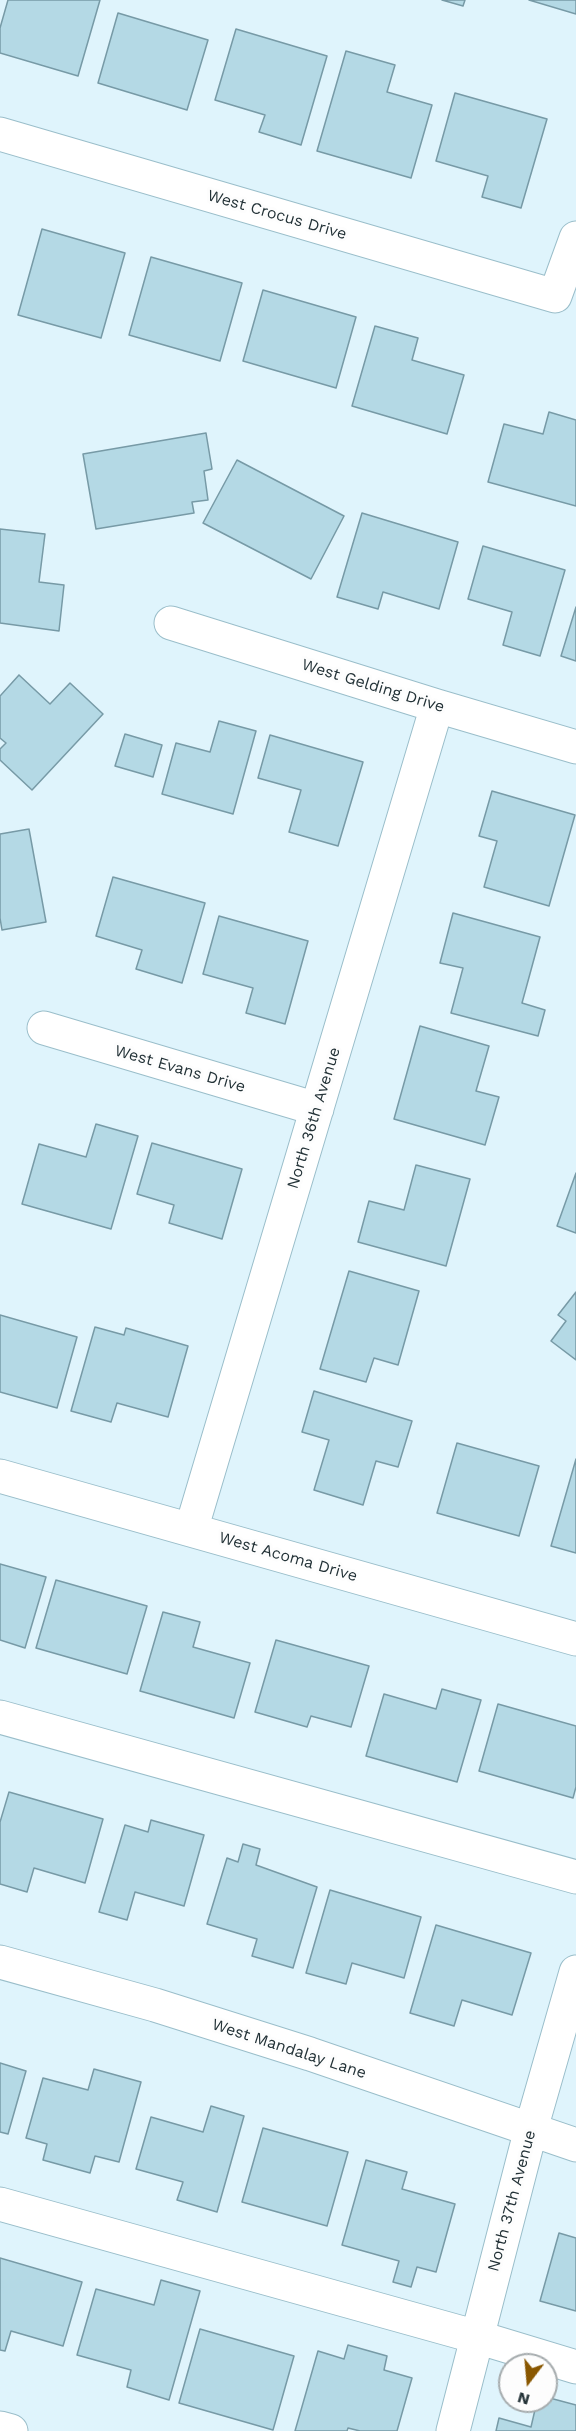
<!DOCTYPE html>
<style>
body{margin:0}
#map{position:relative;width:576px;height:2431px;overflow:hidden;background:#dff4fc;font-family:"Work Sans",sans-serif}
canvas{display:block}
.north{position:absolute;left:498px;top:2353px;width:60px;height:60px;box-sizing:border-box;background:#fdfdfd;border:2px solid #a6acae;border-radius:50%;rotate:196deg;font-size:16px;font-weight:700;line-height:24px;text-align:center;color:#233237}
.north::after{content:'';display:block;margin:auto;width:21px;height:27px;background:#895700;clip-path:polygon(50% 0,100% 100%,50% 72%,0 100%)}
</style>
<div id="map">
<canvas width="576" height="2431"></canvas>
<div class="north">N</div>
</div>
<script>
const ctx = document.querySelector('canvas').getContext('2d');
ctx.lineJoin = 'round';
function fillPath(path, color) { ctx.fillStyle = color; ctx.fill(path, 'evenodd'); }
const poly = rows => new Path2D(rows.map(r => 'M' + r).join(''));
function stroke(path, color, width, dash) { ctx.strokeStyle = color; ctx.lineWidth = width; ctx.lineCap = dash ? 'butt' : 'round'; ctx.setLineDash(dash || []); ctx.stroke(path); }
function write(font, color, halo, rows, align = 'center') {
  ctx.font = font + ' "Work Sans",sans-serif'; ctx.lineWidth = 6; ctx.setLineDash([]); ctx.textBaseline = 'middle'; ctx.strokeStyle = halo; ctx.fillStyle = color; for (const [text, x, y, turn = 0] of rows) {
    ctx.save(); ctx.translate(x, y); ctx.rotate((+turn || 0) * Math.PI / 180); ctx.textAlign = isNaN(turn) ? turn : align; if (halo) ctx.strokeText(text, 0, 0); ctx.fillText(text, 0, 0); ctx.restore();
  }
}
const building = poly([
 [8,0,100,0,78,76,0,53,0,28,8,0],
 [442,0,465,0,463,6,442,0],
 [529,0,576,0,576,14,529,0],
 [118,13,208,40,187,110,98,83,118,13],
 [236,29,327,56,301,145,259,132,265,115,215,100,236,29],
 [346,51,395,65,387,92,432,105,411,178,317,151,346,51],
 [455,93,547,119,521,208,482,197,488,176,436,161,455,93],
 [42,229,125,253,101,338,18,315,42,229],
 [151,257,242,283,220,361,129,335,151,257],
 [263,290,356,317,336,388,243,361,263,290],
 [375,326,418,338,412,360,464,375,447,434,352,406,375,326],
 [549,412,576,420,576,506,488,482,504,424,543,434,549,412],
 [206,433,212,469,204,471,208,500,192,502,194,513,96,529,83,454,206,433],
 [237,460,344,516,311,579,203,523,237,460],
 [362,513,458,542,439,609,383,592,378,609,337,597,362,513],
 [0,529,45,534,39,582,64,585,59,631,0,623,0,529],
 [483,546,565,570,540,656,503,645,512,612,468,599,483,546],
 [576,607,576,661,561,656,576,607],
 [19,675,50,704,70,683,103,714,32,790,0,760,0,749,6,743,0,738,0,696,19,675],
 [219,721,256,731,233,814,162,794,176,743,210,752,219,721],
 [125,734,162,745,153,777,115,766,125,734],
 [270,735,363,762,338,846,289,832,301,790,258,778,270,735],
 [492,791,575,815,549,906,484,887,497,841,479,836,492,791],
 [29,829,46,922,2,930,0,918,0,834,29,829],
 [113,877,205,903,182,983,136,969,142,950,96,936,113,877],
 [453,913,540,937,522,1003,545,1010,538,1036,451,1013,463,968,440,963,453,913],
 [219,916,308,941,285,1024,246,1013,253,988,203,974,219,916],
 [420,1026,489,1046,476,1091,499,1097,485,1145,394,1119,420,1026],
 [96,1124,138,1136,111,1229,22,1204,39,1144,86,1157,96,1124],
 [152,1143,242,1169,222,1239,169,1223,174,1205,137,1194,152,1143],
 [416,1165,470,1179,446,1266,358,1242,369,1201,404,1210,416,1165],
 [576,1173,576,1233,557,1226,576,1173],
 [349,1271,419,1291,398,1365,374,1358,366,1382,320,1369,349,1271],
 [576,1292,576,1360,551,1341,566,1321,558,1315,576,1292],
 [0,1315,77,1337,57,1408,0,1392,0,1315],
 [95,1327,124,1335,126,1328,188,1346,168,1417,117,1403,111,1422,71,1411,95,1327],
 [314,1391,412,1421,398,1467,376,1461,363,1505,314,1490,329,1440,302,1432,314,1391],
 [457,1443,539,1466,519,1536,437,1513,457,1443],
 [576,1459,576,1553,551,1546,576,1459],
 [0,1564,46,1577,25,1648,0,1640,0,1564],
 [56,1580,147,1606,127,1674,36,1648,56,1580],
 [163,1612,200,1622,193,1647,250,1663,234,1718,140,1691,163,1612],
 [276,1640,369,1666,351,1727,311,1716,307,1727,255,1712,276,1640],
 [442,1689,481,1700,457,1782,366,1756,384,1694,436,1709,442,1689],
 [498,1704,576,1726,576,1787,573,1798,479,1771,498,1704],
 [9,1792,103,1819,85,1883,34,1868,27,1892,0,1884,0,1822,9,1792],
 [151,1820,204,1835,184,1906,135,1892,127,1920,99,1912,125,1825,148,1832,151,1820],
 [243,1844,260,1849,256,1865,317,1887,293,1968,252,1956,257,1939,207,1924,227,1858,238,1862,243,1844],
 [330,1890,421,1917,404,1978,352,1963,346,1984,306,1973,330,1890],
 [436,1925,531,1953,512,2015,462,2000,454,2026,410,2013,436,1925],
 [0,2063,26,2071,8,2134,0,2132,0,2063],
 [94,2069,141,2082,119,2162,95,2156,90,2173,43,2160,47,2144,26,2138,43,2078,88,2090,94,2069],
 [211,2106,244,2116,217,2212,177,2200,183,2182,136,2169,151,2117,203,2132,211,2106],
 [263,2128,348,2152,327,2226,242,2202,263,2128],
 [366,2160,407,2172,402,2189,455,2204,436,2272,417,2267,411,2287,393,2282,399,2261,342,2245,366,2160],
 [559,2233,576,2238,576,2311,540,2301,559,2233],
 [0,2258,82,2282,63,2346,11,2331,5,2351,0,2350,0,2258],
 [161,2280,200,2291,169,2400,127,2387,131,2370,77,2355,96,2289,154,2305,161,2280],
 [200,2329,294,2356,273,2430,179,2403,200,2329],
 [348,2345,387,2356,384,2370,412,2378,397,2431,360,2431,348,2428,347,2431,295,2431,318,2351,344,2359,348,2345],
 [546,2397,576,2405,576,2431,496,2431,499,2418,531,2427,537,2401,546,2401,546,2397]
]);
const minor = poly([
 [0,134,555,296,576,238],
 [171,623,437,706,576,747],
 [44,1028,317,1109],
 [0,1476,576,1639],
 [191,1530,437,706],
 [0,1717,576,1877],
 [0,1962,155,2005,310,2054,576,2145],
 [0,2204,477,2337,576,2367],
 [0,2428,11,2431],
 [453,2431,531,2129,576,1972]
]);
const streetNames = [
 ["West Crocus Drive",277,215,16],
 ["West Gelding Drive",373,686,17],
 ["West Evans Drive",180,1069,16],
 ["North 36th Avenue",314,1118,-73],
 ["West Acoma Drive",288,1557,16],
 ["West Mandalay Lane",289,2049,18],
 ["North 37th Avenue",512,2201,-75]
];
fillPath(building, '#b4d9e5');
stroke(building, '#779aa6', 1.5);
stroke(minor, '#9abeca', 35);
stroke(minor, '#fff', 33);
write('16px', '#233237', '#fdfdfd', streetNames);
</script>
